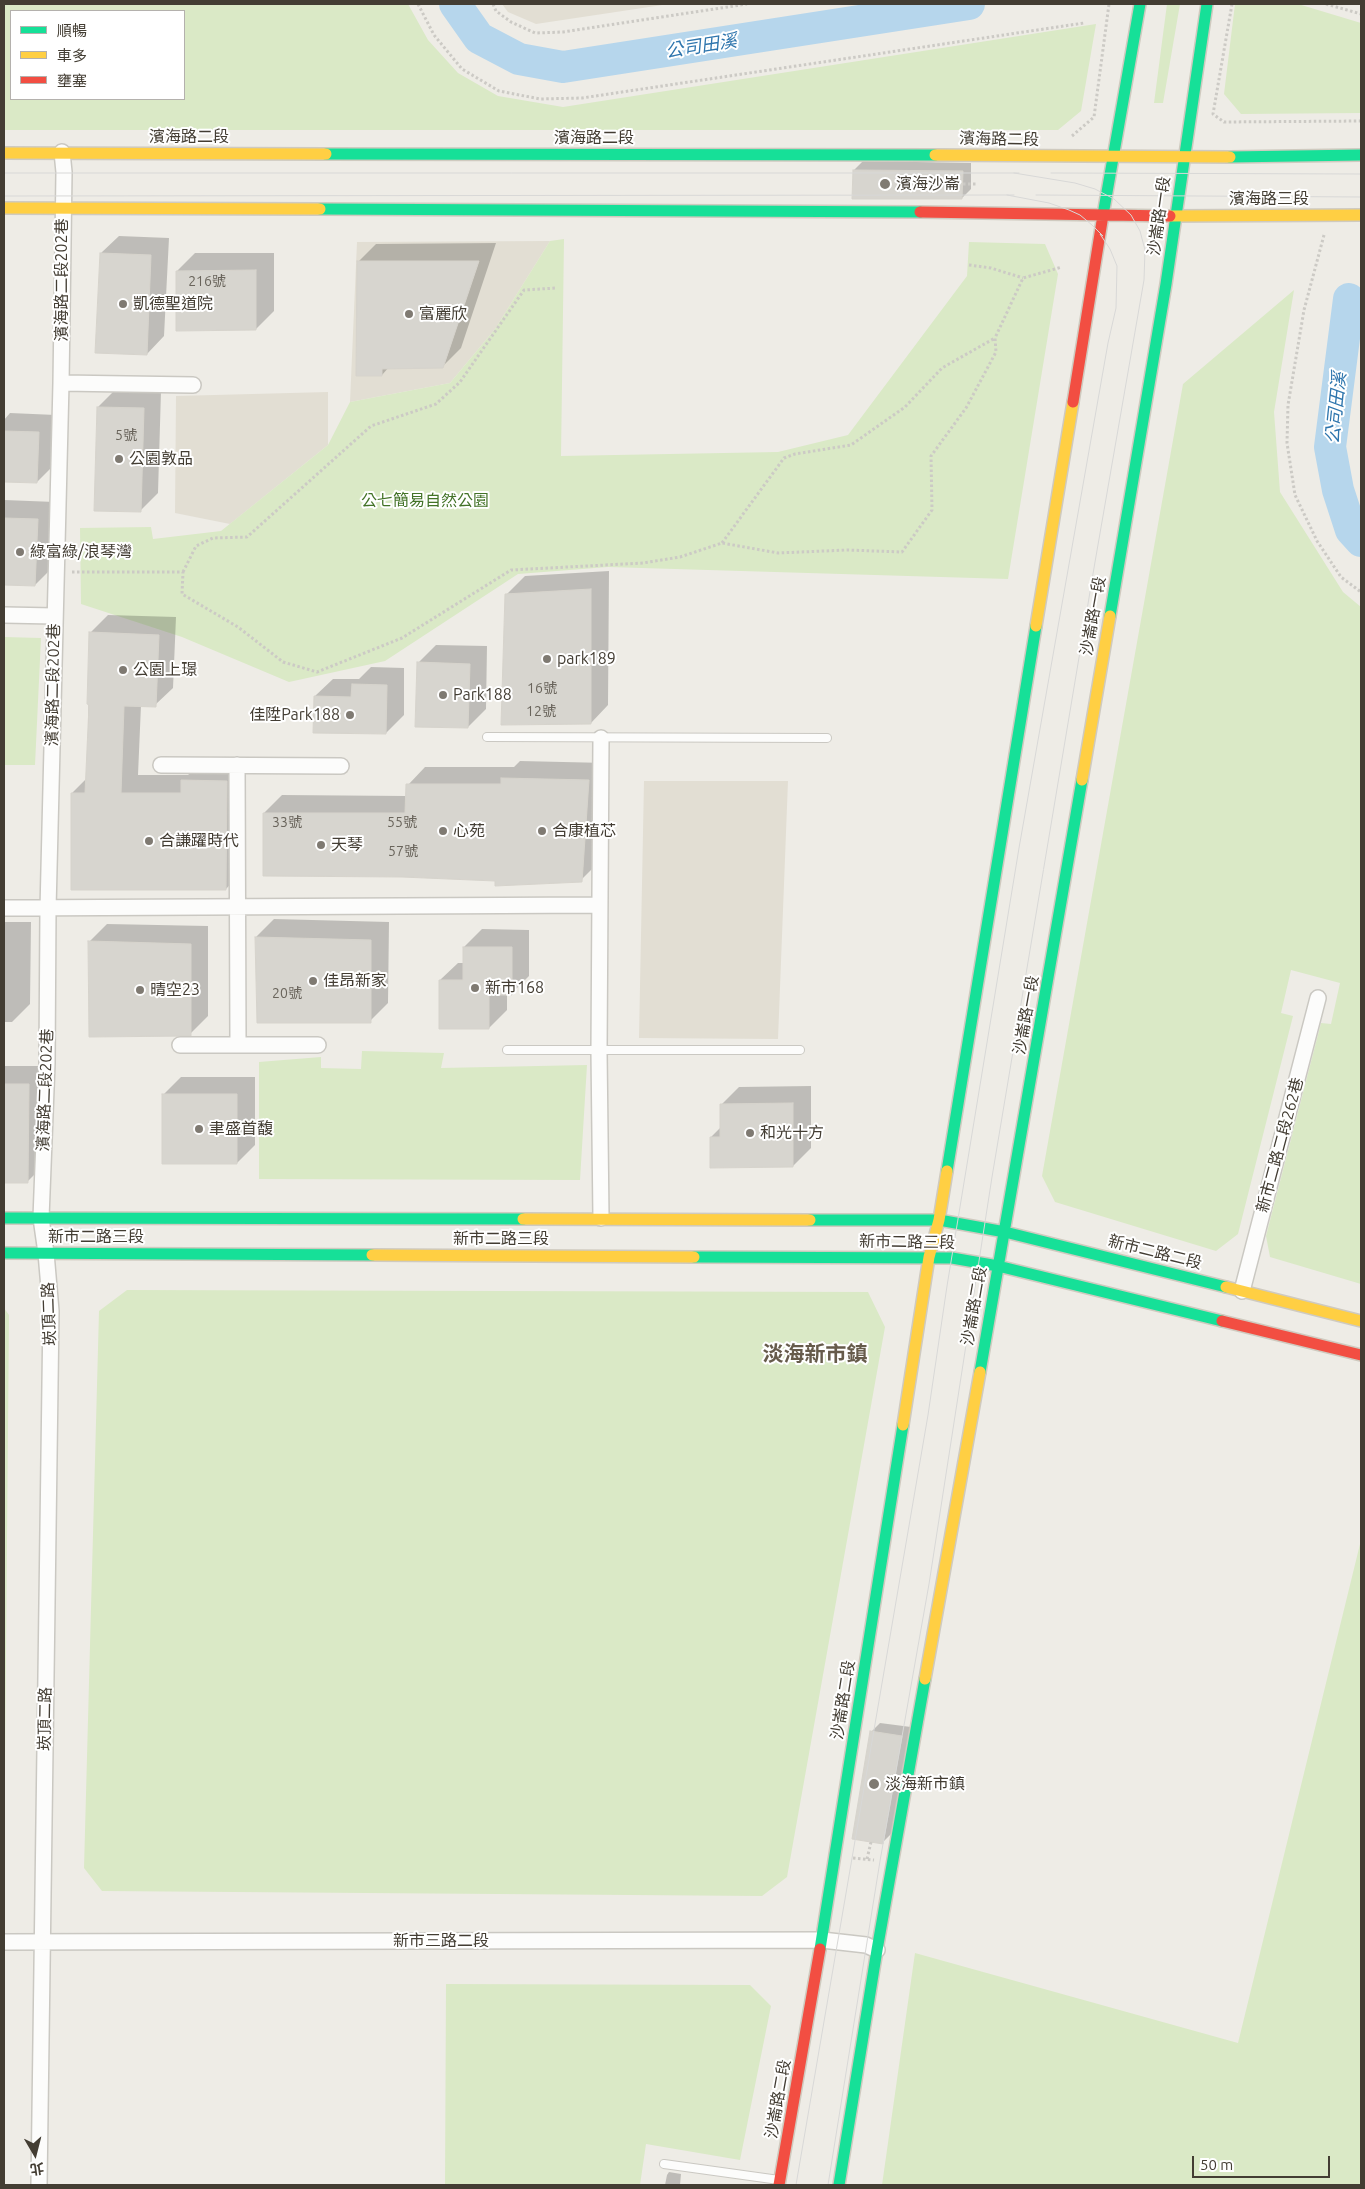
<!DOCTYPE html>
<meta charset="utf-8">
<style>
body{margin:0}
#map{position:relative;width:1365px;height:2189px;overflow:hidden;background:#eeece6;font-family:Ubuntu,"Noto Sans TC",sans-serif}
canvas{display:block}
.frame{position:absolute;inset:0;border:5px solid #433d33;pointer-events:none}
.legend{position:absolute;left:10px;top:10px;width:175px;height:90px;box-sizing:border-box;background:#fff;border:1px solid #b4b1ad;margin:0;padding:6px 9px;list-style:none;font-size:15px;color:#433d33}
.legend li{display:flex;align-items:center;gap:10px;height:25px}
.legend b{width:25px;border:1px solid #b4b1ad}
.north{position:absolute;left:10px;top:2129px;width:50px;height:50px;-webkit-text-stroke:4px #fff;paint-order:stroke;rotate:172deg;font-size:14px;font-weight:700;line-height:20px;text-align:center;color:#433d33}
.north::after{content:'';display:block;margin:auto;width:18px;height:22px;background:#433d33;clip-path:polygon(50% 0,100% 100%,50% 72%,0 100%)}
.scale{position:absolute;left:1192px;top:2156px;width:138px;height:22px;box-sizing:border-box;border:2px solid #433d33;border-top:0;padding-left:6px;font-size:15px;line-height:18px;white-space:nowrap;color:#433d33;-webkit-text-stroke:4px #fff;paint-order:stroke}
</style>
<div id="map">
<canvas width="1365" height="2189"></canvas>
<div class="frame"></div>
<ul class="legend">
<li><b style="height:6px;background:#16e098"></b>順暢</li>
<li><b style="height:6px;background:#ffcf43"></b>車多</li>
<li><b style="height:6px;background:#f24e42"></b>壅塞</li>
</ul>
<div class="north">北</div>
<div class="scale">50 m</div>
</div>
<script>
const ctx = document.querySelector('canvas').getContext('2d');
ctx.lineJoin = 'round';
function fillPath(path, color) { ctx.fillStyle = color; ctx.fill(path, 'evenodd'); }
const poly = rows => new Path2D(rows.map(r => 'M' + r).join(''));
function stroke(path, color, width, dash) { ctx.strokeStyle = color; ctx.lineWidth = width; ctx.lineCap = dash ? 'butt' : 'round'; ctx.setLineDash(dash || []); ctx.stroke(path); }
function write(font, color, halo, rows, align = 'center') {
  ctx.font = font + ' Ubuntu,"Noto Sans TC",sans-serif'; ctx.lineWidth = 4; ctx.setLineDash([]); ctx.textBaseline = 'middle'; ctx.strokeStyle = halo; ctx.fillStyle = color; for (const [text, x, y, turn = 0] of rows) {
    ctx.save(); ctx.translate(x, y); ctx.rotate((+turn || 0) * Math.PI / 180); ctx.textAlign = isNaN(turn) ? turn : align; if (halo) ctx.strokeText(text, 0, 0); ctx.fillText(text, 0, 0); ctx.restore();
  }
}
const residential = poly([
 [502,4,669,4,536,24,508,12],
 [550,241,495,329,450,383,350,402,357,242],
 [328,392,328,445,230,524,175,513,176,396],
 [644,781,788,781,778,1039,639,1038]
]);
const green = poly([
 [4,4,408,4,428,40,458,73,498,96,563,107,1096,24,1081,111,1058,130,4,130],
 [11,11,184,11,184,99,11,99],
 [1167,4,1180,4,1163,103,1154,103],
 [1235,4,1298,4,1361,23,1361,113,1241,114,1224,94],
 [564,239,561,456,778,452,848,435,967,276,969,242,1045,244,1058,274,1008,579,608,567,518,574,385,661,289,682,182,637,81,604,80,528,151,527,153,539,221,531,328,445,350,402,450,383,495,329,550,241],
 [1294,290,1274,412,1280,492,1343,592,1361,607,1361,1284,1270,1257,1266,1236,1321,1023,1331,1024,1340,983,1291,970,1281,1013,1293,1016,1238,1234,1216,1251,1055,1202,1042,1176,1183,384],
 [4,637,41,638,35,765,4,765],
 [362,1051,444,1053,441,1068,587,1065,580,1180,259,1179,259,1062,321,1057,321,1068,361,1069],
 [127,1290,868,1292,885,1327,787,1877,762,1896,102,1891,84,1868,99,1311],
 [4,1308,9,1315,4,1879],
 [1361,1540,1361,2185,882,2185,915,1953,1238,2043],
 [446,1984,750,1985,771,2006,740,2160,646,2144,640,2185,445,2185]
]);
const shadow = poly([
 [863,161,971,163,971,189,962,198,854,170],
 [119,236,169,238,164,336,147,354,101,253],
 [496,243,461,348,443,366,389,367,382,375,358,262,376,244],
 [195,253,274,253,274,311,256,329,177,271],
 [116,389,161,391,158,493,140,511,98,407],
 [10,413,56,415,55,464,37,482,4,481,4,420],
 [4,500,55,502,53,567,35,585,4,584],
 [609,571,608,705,591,723,507,594,525,576],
 [108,615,176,617,173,688,155,705,141,705,138,775,188,775,200,763,244,763,243,871,226,889,72,793,87,778,90,633],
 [436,645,487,646,486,709,468,727,418,663],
 [371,667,404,668,404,715,386,733,315,696,333,679,359,679],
 [520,761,607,763,599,862,581,880,496,880,264,813,282,795,407,796,408,785,425,767,514,767],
 [274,919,389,922,388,1003,370,1021,256,937],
 [4,922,31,922,30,1004,12,1022,4,1022],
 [107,924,208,926,208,1016,190,1034,89,942],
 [482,929,529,930,529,976,511,994,507,994,507,1010,489,1028,440,980,458,963,464,963,464,947],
 [4,1066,46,1066,45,1164,27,1182,4,1182],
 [181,1077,255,1077,255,1145,237,1163,163,1095],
 [811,1086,811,1148,793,1166,711,1137,721,1127,721,1105,739,1087],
 [880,1723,911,1727,892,1833,883,1842,871,1732],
 [669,2172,681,2174,680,2185,665,2185,667,2175]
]);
const river = poly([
 [455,4,479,38,519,59,563,67,969,4],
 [1349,299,1330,447,1338,490,1351,530,1361,541]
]);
const building = poly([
 [853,170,963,171,962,199,852,199,853,170],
 [100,253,151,255,147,355,95,353,100,253],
 [357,261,479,261,443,368,382,369,382,376,356,376,357,261],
 [256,270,256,330,176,331,176,271,256,270],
 [97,407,144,408,141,512,94,511,97,407],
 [4,431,39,432,37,483,4,482,4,431],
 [4,518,38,519,35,586,4,585,4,518],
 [591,589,591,724,501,725,505,594,591,589],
 [89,632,159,635,156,707,124,706,121,793,181,793,181,780,227,781,226,890,71,890,71,793,85,793,89,705,87,704,89,632],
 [417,662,470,664,468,728,415,727,417,662],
 [352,684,387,685,386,734,313,733,314,696,351,697,352,684],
 [501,778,589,780,582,882,495,886,495,881,402,877,263,876,263,813,405,813,406,784,501,784,501,778],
 [255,937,371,940,371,1023,257,1023,255,937],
 [88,941,191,944,191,1036,89,1037,88,941],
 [463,947,512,947,512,995,489,995,489,1029,439,1029,439,980,463,980,463,947],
 [4,1084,29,1084,28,1183,4,1183,4,1084],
 [162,1094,237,1094,237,1164,162,1164,162,1094],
 [793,1103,793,1167,710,1168,710,1137,720,1137,720,1104,793,1103],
 [870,1731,902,1736,883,1844,852,1839,870,1731]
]);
const path = poly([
 [418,4,434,35,462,69,499,91,540,99,582,98,1084,23],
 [493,4,496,11,511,22,535,33,563,32,747,4],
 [1232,4,1213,114,1224,122,1361,121],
 [1326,4,1361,14],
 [1072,136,1094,117,1109,4],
 [963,184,976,184],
 [1324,235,1304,310,1288,405,1287,443,1295,495,1317,541,1341,577,1361,592],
 [969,265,991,268,1023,278],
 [722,543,784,458,795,454,851,445,905,407,942,368,995,338],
 [72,572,183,572,182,594,238,627,283,662,317,672,402,638,511,570,643,563,680,557,722,543,778,553,847,550,902,552,932,510,931,456,966,408,996,352,995,338,1023,278,1062,267],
 [183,572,196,546,213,538,247,537,371,426,436,404,460,382,524,290,556,288],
 [853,1858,874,1860],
 [867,1859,871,1842]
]);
const lane = poly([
 [487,737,827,738],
 [507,1050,800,1050],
 [664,2164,779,2180]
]);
const street = poly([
 [61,383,193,385],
 [4,615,54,616],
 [601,738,599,1051,601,1218],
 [161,765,341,766],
 [237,765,238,1045],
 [4,908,600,905],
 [180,1045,318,1045],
 [1242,1291,1318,998],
 [4,1942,822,1940,866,1945,877,1950],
 [39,2185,51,1311,46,1253,41,1218,47,1063,48,909,61,383,64,172,62,152]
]);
const fast = poly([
 [326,154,935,155],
 [1230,157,1361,155],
 [320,209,920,212],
 [1103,215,1140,4],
 [1110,616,1166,284,1207,4],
 [947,1171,1036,626],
 [4,1218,523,1219],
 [810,1220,939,1220,1005,1232,1226,1287],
 [4,1253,372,1255],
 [694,1257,952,1258,998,1266,1222,1321],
 [980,1372,1082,780],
 [820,1949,903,1425],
 [839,2185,877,1950,925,1679]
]);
const slow = poly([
 [4,153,326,154],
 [935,155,1230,157],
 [4,208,320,209],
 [1170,216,1361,215],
 [1036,626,1073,402],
 [1082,780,1110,616],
 [523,1219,810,1220],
 [372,1255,694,1257],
 [1226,1287,1361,1321],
 [903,1425,929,1257,939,1220,947,1171],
 [925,1679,980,1372]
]);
const jam = poly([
 [920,212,1170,216],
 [1073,402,1103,215],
 [1222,1321,1361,1355],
 [779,2185,820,1949]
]);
const tram = poly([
 [4,173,1019,173],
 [1051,173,1361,174],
 [1036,195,1361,197],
 [4,196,1014,195],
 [796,2185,928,1415,947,1286,1019,848,1108,343,1116,308,1117,266,1110,249,1100,234,1103,236,1092,225,1080,215,1069,210,1049,203,1007,195],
 [828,2185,880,1861,929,1584,992,1177,1095,562,1144,280,1145,250,1140,231,1131,215,1114,199,1095,189,1075,183,1014,173]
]);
const markers = [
 [885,184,6,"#7f7a72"],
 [123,304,5,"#7f7a72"],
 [409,314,5,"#7f7a72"],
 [119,459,5,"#7f7a72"],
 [20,552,5,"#7f7a72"],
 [547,659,5,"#7f7a72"],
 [123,670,5,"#7f7a72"],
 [443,695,5,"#7f7a72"],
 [350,715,5,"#7f7a72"],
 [443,831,5,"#7f7a72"],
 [542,831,5,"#7f7a72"],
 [149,841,5,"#7f7a72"],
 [321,845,5,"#7f7a72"],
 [313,981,5,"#7f7a72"],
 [475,988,5,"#7f7a72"],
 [140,990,5,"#7f7a72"],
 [199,1129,5,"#7f7a72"],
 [750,1133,5,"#7f7a72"],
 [874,1784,6,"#7f7a72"]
];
const numberNames = [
 ["216號",207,281],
 ["5號",126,435],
 ["16號",542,688],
 ["12號",541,711],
 ["33號",287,822],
 ["55號",402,822],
 ["57號",403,851],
 ["20號",287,993]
];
const streetNames = [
 ["濱海路二段",189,137],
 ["濱海路二段",594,138],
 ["濱海路二段",999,139,1],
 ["濱海路三段",1269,199],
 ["沙崙路一段",1159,216,-82],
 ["濱海路二段202巷",62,280,-90],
 ["沙崙路一段",1093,616,-80],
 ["濱海路二段202巷",53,685,-89],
 ["沙崙路一段",1026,1015,-80],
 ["濱海路二段202巷",45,1090,-88],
 ["新市二路二段262巷",1280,1145,-75],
 ["新市二路三段",96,1237],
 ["新市二路三段",501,1239],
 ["新市二路三段",907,1242,1],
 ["新市二路二段",1155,1252,14],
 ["沙崙路二段",974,1306,-80],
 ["崁頂二路",49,1314,-92],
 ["沙崙路二段",843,1700,-81],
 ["崁頂二路",45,1719,-89],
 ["新市三路二段",441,1941],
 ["沙崙路二段",778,2099,-80]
];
const poiNames = [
 ["濱海沙崙",896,184],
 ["凱德聖道院",133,304],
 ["富麗欣",419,314],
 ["公園敦品",129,459],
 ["綠富綠/浪琴灣",30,552],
 ["park189",557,659],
 ["公園上璟",133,670],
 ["Park188",453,695],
 ["佳陞Park188",340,715,"right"],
 ["心苑",453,831],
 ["合康植芯",552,831],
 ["合謙躍時代",159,841],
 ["天琴",331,845],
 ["佳昂新家",323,981],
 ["新市168",485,988],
 ["晴空23",150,990],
 ["聿盛首馥",209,1129],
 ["和光十方",760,1133],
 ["淡海新市鎮",885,1784]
];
const parkNames = [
 ["公七簡易自然公園",425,501]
];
const waterNames = [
 ["公司田溪",701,46,-9],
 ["公司田溪",1336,408,-84]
];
const districtNames = [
 ["淡海新市鎮",815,1354]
];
fillPath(residential, '#e2ded3');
fillPath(green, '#dae9c6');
fillPath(shadow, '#0003');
stroke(river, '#b6d6ec', 32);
fillPath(building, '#d7d5cf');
stroke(building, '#d6d3cc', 1);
stroke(lane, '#cac8c2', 10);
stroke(street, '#cac8c2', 18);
stroke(fast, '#cfcabf', 14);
stroke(slow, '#cfcabf', 14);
stroke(jam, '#cfcabf', 14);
stroke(path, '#cccac5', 3, [2.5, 2.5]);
stroke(lane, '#fcfcfb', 8);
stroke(street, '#fcfcfb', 15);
stroke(fast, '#16e098', 11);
stroke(slow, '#ffcf43', 11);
stroke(jam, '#f24e42', 11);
stroke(tram, '#d8d8d7', 1);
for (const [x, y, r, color] of markers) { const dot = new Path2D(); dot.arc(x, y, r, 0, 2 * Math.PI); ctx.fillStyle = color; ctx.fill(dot); stroke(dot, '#fff', 2); }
write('14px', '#69645b', null, numberNames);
write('16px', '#433d33', '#fff', streetNames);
write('16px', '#433d33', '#fff', poiNames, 'left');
write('16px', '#437328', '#fff', parkNames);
write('italic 18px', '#2e75ad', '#fff', waterNames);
write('bold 21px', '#665b4b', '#fff', districtNames);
</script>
